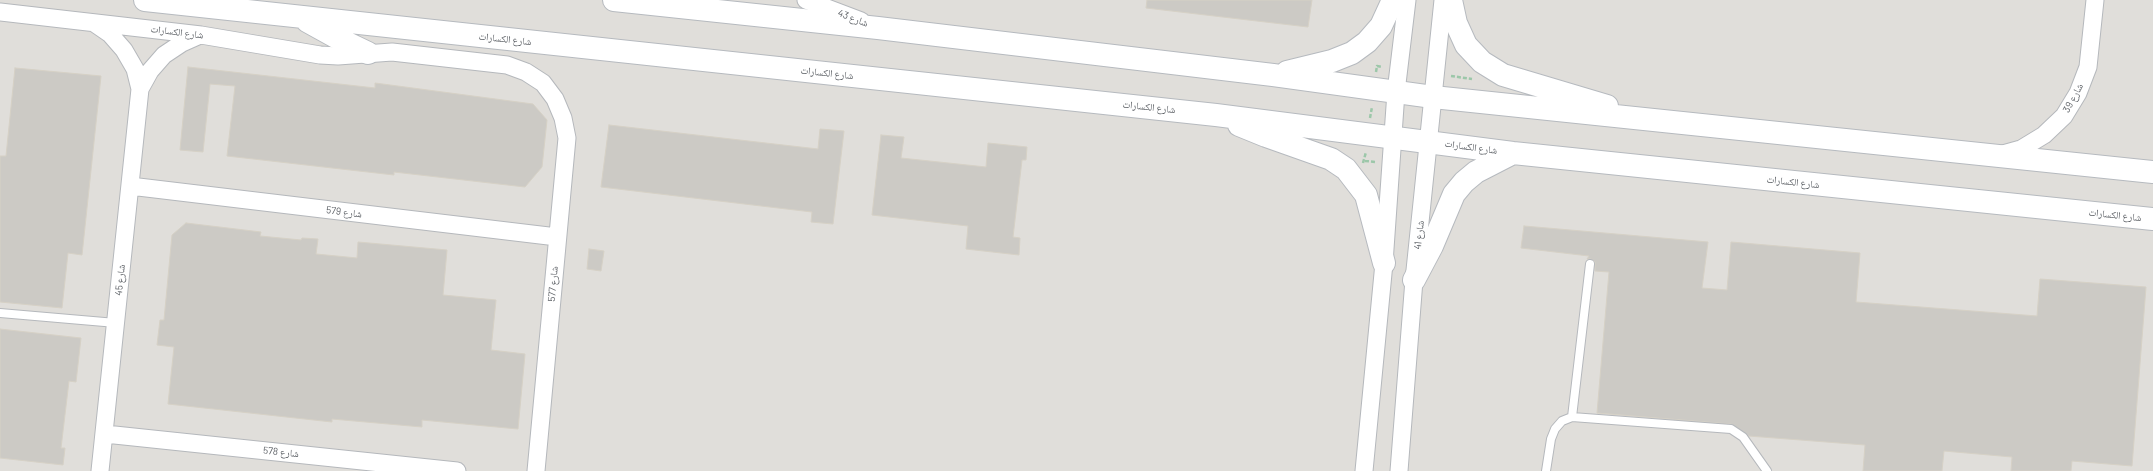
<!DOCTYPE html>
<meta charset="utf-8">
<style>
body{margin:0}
canvas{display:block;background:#f1efe8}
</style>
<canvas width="2153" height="471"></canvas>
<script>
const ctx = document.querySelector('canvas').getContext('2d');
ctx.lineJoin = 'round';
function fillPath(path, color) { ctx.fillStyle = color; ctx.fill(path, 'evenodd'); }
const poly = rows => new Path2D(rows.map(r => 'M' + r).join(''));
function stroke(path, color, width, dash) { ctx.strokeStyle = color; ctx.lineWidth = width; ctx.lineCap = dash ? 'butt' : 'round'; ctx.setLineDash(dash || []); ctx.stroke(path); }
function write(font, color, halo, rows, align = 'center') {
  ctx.font = font + ' Barlow,"Noto Naskh Arabic",sans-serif'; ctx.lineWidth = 3; ctx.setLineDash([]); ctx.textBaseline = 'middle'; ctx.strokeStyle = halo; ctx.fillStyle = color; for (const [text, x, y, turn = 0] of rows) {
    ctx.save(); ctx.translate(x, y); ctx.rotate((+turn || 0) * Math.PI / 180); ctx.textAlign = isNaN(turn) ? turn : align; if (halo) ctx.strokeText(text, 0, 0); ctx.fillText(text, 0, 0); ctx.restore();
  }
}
const industrial = poly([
 [0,0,2153,0,2153,471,0,471]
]);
const building = poly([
 [1147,0,1312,0,1308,27,1146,8,1147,0],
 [188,67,375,88,375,83,533,104,547,120,542,167,525,187,394,172,394,175,227,156,235,86,210,84,203,152,180,150,188,67],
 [15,68,101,76,82,255,68,253,62,308,0,302,0,156,6,156,15,68],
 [609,125,818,149,820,129,844,131,833,224,811,222,812,212,601,187,609,125],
 [881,135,904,137,901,158,986,167,988,143,1027,147,1026,160,1022,160,1013,237,1020,238,1019,255,966,249,968,226,872,215,881,135],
 [186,223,261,232,260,236,301,240,302,238,318,239,316,254,357,258,358,242,447,250,443,295,496,300,491,350,525,354,518,429,422,420,422,427,332,419,332,422,168,404,174,347,157,345,160,320,164,320,172,235,186,223],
 [1524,226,1708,242,1702,288,1727,290,1731,242,1860,253,1856,302,2037,316,2040,279,2146,287,2132,466,2072,461,2071,471,2011,471,2012,457,1944,451,1942,471,1863,471,1865,445,1749,436,1731,424,1597,413,1609,272,1595,271,1595,262,1591,259,1587,259,1589,256,1521,248,1524,226],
 [589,249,604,251,601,271,587,269,589,249],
 [0,329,81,338,76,382,69,381,61,448,65,448,63,465,0,458,0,329]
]);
const path = poly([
 [1376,72,1377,66,1382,67],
 [1451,76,1472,79],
 [1370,118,1372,107],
 [1365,161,1376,162],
 [1363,163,1366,152]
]);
const lane = poly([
 [0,313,116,323],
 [1572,417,1590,264],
 [1546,471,1551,439,1555,429,1562,421,1572,417,1731,429,1743,437,1767,471]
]);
const street = poly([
 [806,0,861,21],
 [0,12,201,35,320,55,338,56,392,52,507,65,526,72,543,83,555,99,563,118,567,138,536,471],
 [94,23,110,34,124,50,135,69,140,89,100,471],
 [140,89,150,71,164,55,182,43,200,35],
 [2003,154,2021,149,2044,135,2064,116,2078,93,2088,67,2095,0],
 [130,186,557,237],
 [105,434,457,471],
 [1364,471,1384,263,1396,92,1407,0],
 [1399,471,1414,280,1443,0]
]);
const secondary = poly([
 [145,0,1216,115,1513,153,2153,219],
 [614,0,878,28,1273,75,1433,97,2153,172],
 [1451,0,1456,23,1466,45,1482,62,1503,75,1607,106],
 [307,21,345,42,368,53],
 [1287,72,1332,61,1352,53,1367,42,1381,26,1393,0],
 [1239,125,1266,136,1331,159,1346,169,1366,195,1384,263],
 [1414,280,1432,246,1454,194,1464,182,1476,172,1513,153]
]);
const streetNames = [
 ["شارع 43",853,18,21],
 ["شارع الكسارات",177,32,7],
 ["شارع الكسارات",505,39,6],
 ["شارع الكسارات",827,73,6],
 ["شارع 39",2073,98,-62],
 ["شارع الكسارات",1149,107,6],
 ["شارع الكسارات",1471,147,8],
 ["شارع الكسارات",1793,182,6],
 ["شارع 579",344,212,7],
 ["شارع الكسارات",2115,215,6],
 ["شارع 41",1419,235,-84],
 ["شارع 45",120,280,-84],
 ["شارع 577",553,284,-85],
 ["شارع 578",281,452,6]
];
fillPath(industrial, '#e0deda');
fillPath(building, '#cccac5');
stroke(building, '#d6d1c6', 1);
stroke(lane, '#b5b8bc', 10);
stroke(street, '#b5b8bc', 19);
stroke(secondary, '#b6babf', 24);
stroke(path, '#9cc7a9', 2.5, [4, 2]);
stroke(lane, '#fff', 8);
stroke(street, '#fff', 17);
stroke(secondary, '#fff', 22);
write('10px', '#5f6368', '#fff', streetNames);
</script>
